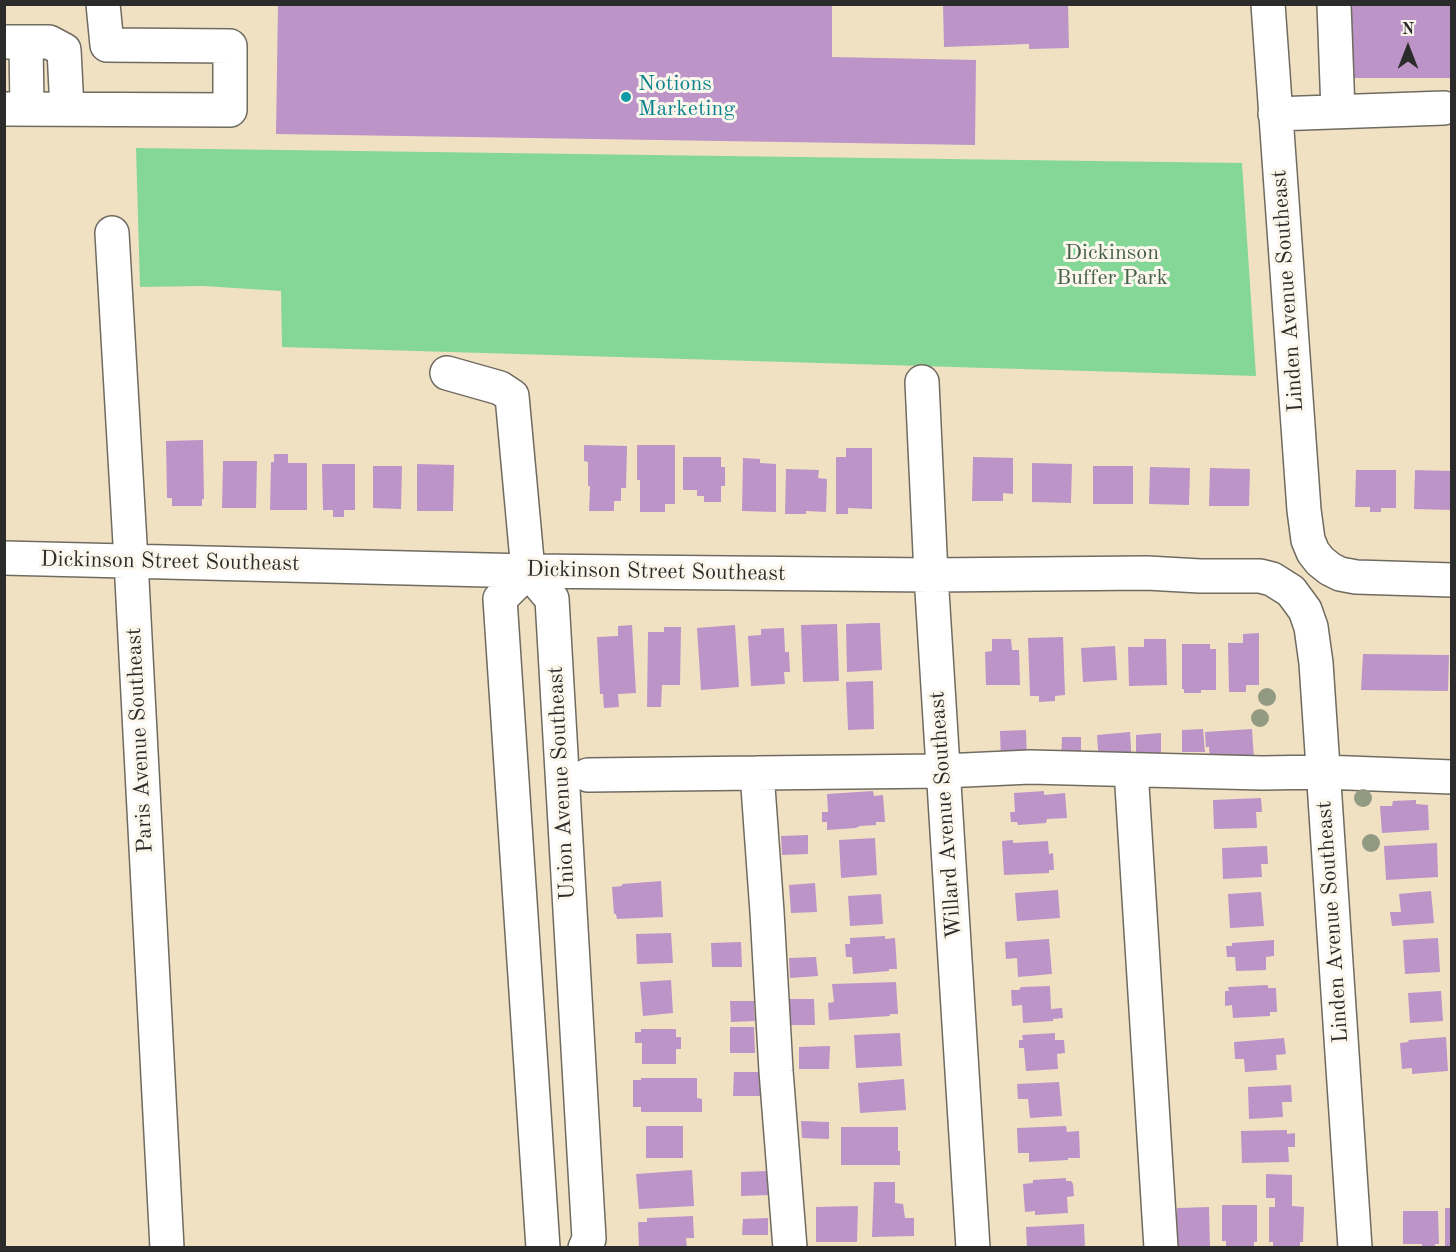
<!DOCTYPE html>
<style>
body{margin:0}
#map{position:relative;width:1456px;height:1252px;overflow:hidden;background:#f1e1c3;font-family:"Old Standard TT",serif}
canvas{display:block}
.frame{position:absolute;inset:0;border:6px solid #2b2b2b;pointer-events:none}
.north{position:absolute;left:1378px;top:18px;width:60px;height:60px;-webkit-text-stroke:4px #fbf7ec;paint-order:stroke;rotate:0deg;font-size:16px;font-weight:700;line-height:24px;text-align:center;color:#2b2b2b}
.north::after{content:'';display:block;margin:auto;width:21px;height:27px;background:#2b2b2b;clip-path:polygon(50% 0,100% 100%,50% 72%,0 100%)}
</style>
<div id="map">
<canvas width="1456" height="1252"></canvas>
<div class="frame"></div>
<div class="north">N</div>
</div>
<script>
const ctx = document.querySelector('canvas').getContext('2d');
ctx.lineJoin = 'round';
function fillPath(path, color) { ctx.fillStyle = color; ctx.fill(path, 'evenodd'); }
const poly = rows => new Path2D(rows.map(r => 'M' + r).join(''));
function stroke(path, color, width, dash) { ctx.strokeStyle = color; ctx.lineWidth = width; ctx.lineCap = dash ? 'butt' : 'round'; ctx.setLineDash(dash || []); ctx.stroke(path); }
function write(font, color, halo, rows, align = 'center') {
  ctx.font = font + ' "Old Standard TT",serif'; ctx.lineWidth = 6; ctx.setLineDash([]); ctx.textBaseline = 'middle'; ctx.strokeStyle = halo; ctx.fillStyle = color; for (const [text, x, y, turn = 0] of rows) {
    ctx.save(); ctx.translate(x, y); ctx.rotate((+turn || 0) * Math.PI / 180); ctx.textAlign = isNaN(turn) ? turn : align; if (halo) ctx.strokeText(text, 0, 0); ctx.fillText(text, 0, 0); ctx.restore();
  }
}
const green = poly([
 [136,148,1242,163,1256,376,282,347,281,291,203,286,140,287]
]);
const building = poly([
 [278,4,832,4,832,57,976,60,975,145,276,134],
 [943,4,1068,4,1069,48,1029,49,1029,44,944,47],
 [1351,4,1452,4,1452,78,1351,78],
 [203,440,204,499,202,499,202,506,172,506,172,498,167,498,166,441],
 [584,445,627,446,626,488,621,488,621,501,614,501,614,511,589,511,590,486,588,486,588,462,584,461],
 [637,445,675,445,675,504,665,504,665,512,640,512,640,480,637,480],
 [846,448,872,448,872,509,848,508,848,514,836,514,836,457,846,457],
 [274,454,288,454,288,463,307,463,307,510,270,510,271,462,274,462],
 [683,457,721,457,721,467,725,467,725,486,721,486,721,502,704,502,704,496,697,496,697,490,683,490],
 [973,457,1013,458,1013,494,1003,493,1003,501,972,501],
 [743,458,760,459,760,463,776,464,776,512,742,511],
 [223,461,257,461,256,508,222,508],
 [1032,463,1072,464,1071,503,1032,502],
 [322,464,355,464,355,510,344,510,344,517,333,517,333,510,323,510],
 [417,464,454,465,453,511,417,511],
 [373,466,402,466,401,509,373,508],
 [1093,466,1133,466,1133,504,1093,504],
 [1150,467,1190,468,1189,505,1149,504],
 [1210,468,1250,469,1249,506,1209,506],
 [786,469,819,470,818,478,827,479,826,512,806,511,806,514,785,514],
 [1356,470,1396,470,1396,508,1381,508,1381,512,1370,512,1370,507,1355,507],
 [1415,470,1452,471,1452,510,1414,509],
 [873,623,880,623,882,670,847,672,846,624],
 [837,624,839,681,803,682,801,625],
 [632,625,636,693,618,694,619,707,604,708,603,694,600,694,597,637,618,636,618,626],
 [735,625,739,687,701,690,697,628],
 [664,627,681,627,680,685,662,685,661,707,647,707,648,632,664,632],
 [784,628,785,652,789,652,790,672,784,672,785,684,751,686,748,636,761,635,761,629],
 [1259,633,1259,685,1246,685,1246,692,1229,692,1228,643,1243,643,1243,634],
 [1063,637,1065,695,1055,696,1055,701,1039,702,1039,696,1030,696,1028,638],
 [992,639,1011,639,1012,650,1019,650,1020,685,986,685,985,652,992,651],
 [1144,639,1166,639,1167,685,1129,686,1128,647,1144,647],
 [1182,644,1210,644,1210,649,1216,649,1216,690,1201,690,1201,693,1184,693,1184,689,1182,689],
 [1115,646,1117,680,1083,682,1081,648],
 [1363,654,1449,655,1448,691,1361,690],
 [873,681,874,729,848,730,846,682],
 [1203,729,1205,752,1182,752,1182,730],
 [1252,729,1254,760,1210,763,1209,747,1206,747,1205,732],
 [1026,730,1027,763,1001,763,1000,731],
 [1130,732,1132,765,1099,765,1097,735],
 [1161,733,1161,763,1136,762,1136,735],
 [1062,737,1081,737,1081,762,1061,763],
 [873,791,874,796,883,795,885,822,876,822,876,825,860,826,856,828,827,830,827,822,822,822,822,812,828,812,827,794],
 [1044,791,1044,795,1065,793,1067,818,1047,819,1046,823,1018,825,1017,822,1011,822,1010,812,1015,812,1014,793],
 [1261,798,1262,812,1256,812,1257,828,1214,829,1213,800],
 [1416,800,1416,804,1428,805,1429,830,1382,833,1380,806,1392,806,1393,801],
 [808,835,808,854,782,855,781,836],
 [875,838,877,875,841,878,839,840],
 [1013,840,1013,843,1048,841,1049,854,1053,853,1054,870,1049,870,1049,873,1004,875,1002,841],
 [1437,843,1438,877,1386,880,1384,846],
 [1267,846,1268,864,1261,864,1262,877,1223,879,1222,848],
 [661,881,663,917,617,919,616,914,614,914,612,887,622,886,622,884],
 [815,883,817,912,791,913,789,885],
 [1058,890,1060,918,1017,921,1015,893],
 [1431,891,1434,923,1392,926,1390,912,1401,912,1399,894],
 [1261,892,1264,926,1230,928,1228,894],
 [881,894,883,924,850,926,848,896],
 [671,933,673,963,637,964,636,934],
 [885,936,885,939,895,938,897,969,889,969,889,971,853,974,852,957,846,957,845,944,850,944,850,938],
 [1438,938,1440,972,1405,974,1403,940],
 [1049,939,1052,974,1018,977,1017,958,1006,959,1005,942],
 [1274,940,1274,956,1266,957,1266,970,1236,971,1235,957,1227,957,1226,946,1232,946,1232,943],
 [741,942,742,967,712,967,711,943],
 [816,957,818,976,790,978,789,958],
 [671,980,673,1013,643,1016,640,982],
 [896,982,898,1014,890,1014,890,1016,829,1020,828,1003,834,1002,832,984],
 [1268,985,1268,988,1276,988,1277,1012,1270,1012,1270,1016,1233,1018,1232,1005,1225,1006,1225,991,1229,991,1228,987],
 [1050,986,1051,1009,1062,1008,1063,1018,1053,1019,1053,1021,1023,1023,1022,1005,1012,1006,1011,990,1019,990,1021,987],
 [1441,991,1443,1021,1410,1023,1408,993],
 [789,999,814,999,815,1025,790,1025],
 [730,1001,754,1001,755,1021,731,1022],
 [730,1027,754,1027,755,1053,730,1053],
 [641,1029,676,1029,676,1037,681,1037,681,1049,676,1049,676,1064,642,1064,642,1043,635,1043,635,1032,641,1032],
 [900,1033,902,1066,856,1068,854,1035],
 [1055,1033,1055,1040,1064,1040,1065,1053,1057,1054,1058,1069,1026,1071,1024,1048,1019,1048,1019,1040,1023,1040,1022,1035],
 [1446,1037,1448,1071,1412,1074,1412,1068,1402,1069,1400,1043,1409,1042,1408,1040],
 [1284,1038,1286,1054,1276,1055,1277,1070,1245,1072,1244,1059,1235,1059,1234,1042],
 [830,1046,829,1069,799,1069,799,1047],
 [734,1072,760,1072,761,1096,733,1096],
 [641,1078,697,1078,697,1098,702,1099,702,1112,641,1112,641,1107,633,1107,633,1080,641,1080],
 [904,1079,906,1110,860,1113,858,1083],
 [1059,1082,1062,1116,1030,1118,1028,1099,1018,1099,1017,1084],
 [1291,1085,1292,1102,1282,1102,1283,1117,1249,1119,1248,1087],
 [801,1121,829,1122,829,1139,802,1138],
 [646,1126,683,1126,683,1158,646,1158],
 [1066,1126,1067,1132,1079,1131,1080,1158,1068,1158,1068,1160,1029,1162,1029,1153,1018,1153,1017,1128],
 [841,1127,898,1127,898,1151,900,1151,900,1165,841,1165],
 [1287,1130,1287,1134,1295,1133,1295,1147,1288,1147,1289,1162,1242,1163,1241,1131],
 [692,1170,694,1206,639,1209,636,1174],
 [767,1171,768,1195,741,1196,741,1172],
 [1266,1174,1292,1175,1292,1206,1304,1207,1303,1242,1300,1242,1300,1248,1273,1248,1273,1242,1269,1242,1269,1207,1275,1207,1275,1198,1266,1198],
 [1066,1178,1066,1181,1071,1181,1073,1184,1074,1196,1067,1197,1068,1213,1035,1215,1035,1211,1025,1212,1023,1184,1033,1183,1033,1180],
 [874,1182,895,1182,895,1203,903,1204,905,1218,914,1218,914,1236,872,1237],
 [1222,1205,1257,1205,1257,1242,1254,1242,1254,1248,1226,1248,1226,1241,1222,1241],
 [858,1206,857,1242,816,1242,816,1207],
 [1209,1207,1210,1248,1177,1248,1177,1208],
 [1445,1208,1452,1208,1452,1248,1445,1248],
 [1403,1211,1438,1211,1439,1244,1435,1244,1435,1248,1422,1248,1422,1244,1403,1244],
 [693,1216,694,1238,686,1238,687,1248,639,1248,638,1222,647,1222,647,1218],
 [768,1218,768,1235,742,1235,743,1219],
 [1084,1224,1085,1248,1027,1248,1026,1227]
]);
const minor = poly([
 [1268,4,1304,510,1308,540,1313,552,1320,561,1330,569,1340,574,1356,577,1452,580],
 [1334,4,1338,111],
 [4,42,49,42,64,50,67,109],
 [26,42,27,109],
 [4,109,230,110,230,46,107,45,103,4],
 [1275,114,1444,108],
 [112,233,131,561,167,1248],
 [447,373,500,388,512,396,528,571,552,599,589,1239,585,1248],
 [922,382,931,575,973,1248],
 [4,558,528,571,931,575,1147,573,1200,576,1260,576,1272,579,1291,591,1305,610,1311,627,1316,663,1355,1248],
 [528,571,500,599,543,1248],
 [1131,770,1161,1248],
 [588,775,757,773],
 [790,1248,776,1071,767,912,757,773,943,771,1030,767,1262,773,1323,772,1452,777]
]);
const trees = [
 [1267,697],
 [1260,718],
 [1363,798],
 [1371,843]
];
const markers = [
 [626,97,6,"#0f9aa8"]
];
const cultureNames = [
 ["Notions",638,84],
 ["Marketing",638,109]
];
const parkNames = [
 ["Dickinson",1112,253],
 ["Buffer Park",1112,278]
];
const streetNames = [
 ["Linden Avenue Southeast",1288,291,-94],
 ["Dickinson Street Southeast",170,562,1],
 ["Dickinson Street Southeast",656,572,1],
 ["Paris Avenue Southeast",140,740,-93],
 ["Union Avenue Southeast",562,783,-93],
 ["Willard Avenue Southeast",946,815,-94],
 ["Linden Avenue Southeast",1333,922,-94]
];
fillPath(green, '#85d798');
fillPath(building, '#bc94c8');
stroke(minor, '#706b60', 36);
stroke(minor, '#fff', 33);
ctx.fillStyle = '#939a82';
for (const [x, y] of trees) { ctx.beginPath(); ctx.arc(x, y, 9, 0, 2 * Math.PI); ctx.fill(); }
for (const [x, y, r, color] of markers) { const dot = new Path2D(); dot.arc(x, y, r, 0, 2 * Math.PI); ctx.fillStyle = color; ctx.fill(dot); stroke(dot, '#fbf7ec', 2); }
write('22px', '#0d838f', '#fbf7ec', cultureNames, 'left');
write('22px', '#465f4c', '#fbf7ec', parkNames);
write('22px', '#2b2b2b', '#fbf7ec', streetNames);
</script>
